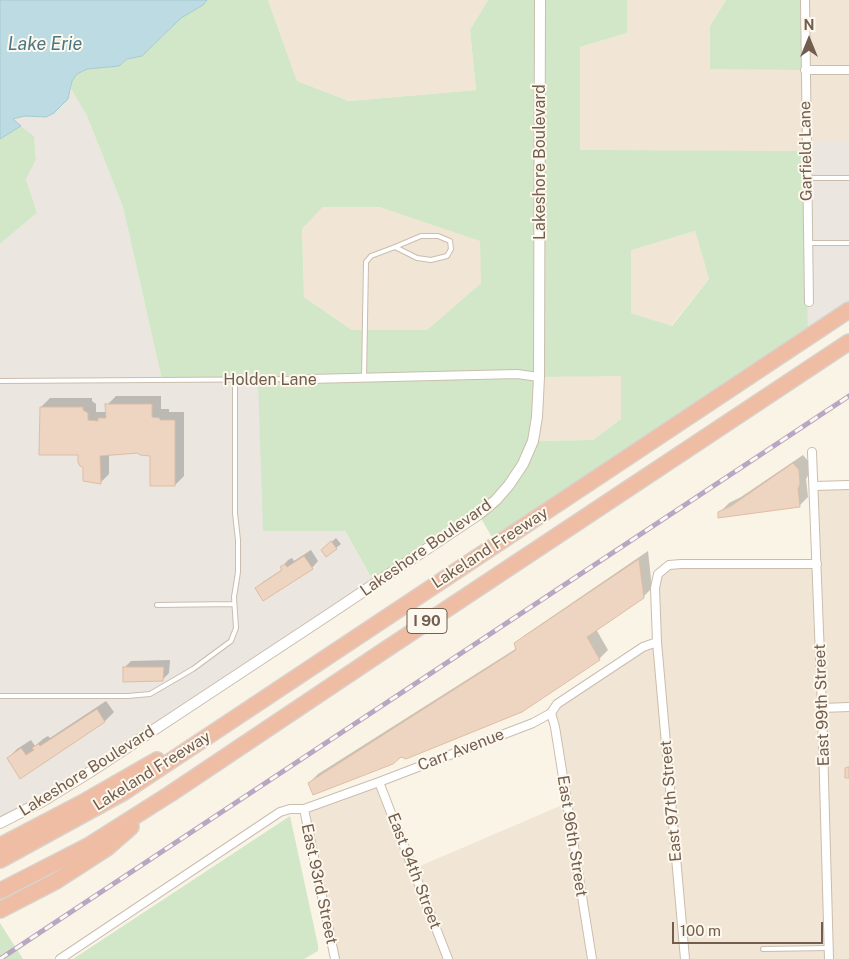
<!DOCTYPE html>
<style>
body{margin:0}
#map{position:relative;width:849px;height:959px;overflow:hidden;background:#faf4e7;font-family:"Public Sans",sans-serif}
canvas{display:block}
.north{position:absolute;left:784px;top:15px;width:50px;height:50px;-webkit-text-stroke:4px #fdf8ed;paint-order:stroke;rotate:0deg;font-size:14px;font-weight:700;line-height:20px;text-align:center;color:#725d4e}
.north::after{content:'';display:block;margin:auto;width:18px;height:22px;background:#725d4e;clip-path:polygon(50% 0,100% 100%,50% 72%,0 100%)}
.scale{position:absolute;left:672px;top:922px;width:151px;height:22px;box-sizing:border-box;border:2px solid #725d4e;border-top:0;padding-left:6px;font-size:15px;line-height:18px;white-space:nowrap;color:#725d4e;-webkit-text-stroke:4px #fdf8ed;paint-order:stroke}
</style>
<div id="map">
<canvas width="849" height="959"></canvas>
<div class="north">N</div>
<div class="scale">100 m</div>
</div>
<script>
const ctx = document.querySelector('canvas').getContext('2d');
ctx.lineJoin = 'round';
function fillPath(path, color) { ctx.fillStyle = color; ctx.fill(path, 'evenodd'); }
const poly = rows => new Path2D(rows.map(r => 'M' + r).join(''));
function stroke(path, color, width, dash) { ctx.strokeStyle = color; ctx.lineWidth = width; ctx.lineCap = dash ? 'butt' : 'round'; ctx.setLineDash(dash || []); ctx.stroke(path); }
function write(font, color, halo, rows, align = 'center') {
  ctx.font = font + ' "Public Sans",sans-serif'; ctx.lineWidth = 4; ctx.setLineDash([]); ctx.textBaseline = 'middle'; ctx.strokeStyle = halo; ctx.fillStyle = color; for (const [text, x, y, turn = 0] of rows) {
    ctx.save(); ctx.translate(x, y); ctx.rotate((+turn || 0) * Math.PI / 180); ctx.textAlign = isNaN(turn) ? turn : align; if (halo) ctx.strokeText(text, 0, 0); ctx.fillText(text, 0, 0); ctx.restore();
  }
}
const residential = poly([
 [268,0,488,0,470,30,476,90,349,101,297,81],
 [627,0,726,0,710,26,805,0,849,0,849,141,807,141,806,151,580,151,580,47,627,33],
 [323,207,379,207,481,241,481,283,427,330,352,330,304,297,302,229],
 [695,231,709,279,671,326,631,313,631,249],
 [621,375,621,419,593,440,533,441,539,377],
 [849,485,849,959,331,959,335,956,304,809,379,782,413,869,567,803,551,713,557,704,657,642,658,574,669,565,817,564,814,486]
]);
const industrial = poly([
 [71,89,87,116,123,207,162,380,258,380,375,584,90,772,0,823,0,244,37,213,26,179,36,160,34,136,13,120,25,116,46,117,62,106,68,99],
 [806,141,849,141,849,310,808,337]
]);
const green = poly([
 [207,0,268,0,297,81,349,101,476,90,470,30,488,0,627,0,627,33,580,47,580,150,806,151,808,337,496,544,479,515,375,584,345,531,263,531,258,380,162,380,123,207,87,116,71,89,72,81,77,74,87,69,119,66,127,59,142,56,181,18,203,5],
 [323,207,379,207,480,241,481,283,427,330,352,330,304,297,302,229],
 [695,231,709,279,672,326,631,313,631,250],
 [621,376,621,419,593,440,533,441,539,377],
 [726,0,805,0,805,70,710,69,710,26],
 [21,126,34,136,36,160,26,179,37,213,0,244,0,139],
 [290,816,318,945,318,951,304,959,73,959],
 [0,923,23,959,0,959]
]);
const water = poly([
 [0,0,207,0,203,5,181,18,142,56,127,59,119,66,87,69,77,74,72,81,68,99,54,113,46,117,25,116,13,119,21,126,0,139,0,0]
]);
const shadow = poly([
 [116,396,161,396,161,409,169,409,169,412,184,412,184,476,175,485,151,455,139,452,109,454,109,474,100,483,84,465,79,454,41,407,50,398,92,398,92,401,96,404,96,412,105,412,107,410,107,405],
 [803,455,808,461,809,474,806,479,808,497,799,506,720,512,729,503,741,497],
 [336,538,341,544,327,555,327,546],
 [311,550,318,561,312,568,256,588,263,582,283,569,282,567,288,560,292,558,294,561],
 [648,551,652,588,643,597,596,629,608,650,599,659,401,755,309,783,318,774,517,648,515,644,525,635],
 [170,660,169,673,162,680,125,667,131,661],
 [106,701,114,712,105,721,21,777,8,758,17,749,31,740,35,746,43,739,48,736,50,738]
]);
const building = poly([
 [105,404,152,404,152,417,160,418,160,420,175,420,175,486,150,486,150,456,140,455,138,453,100,456,101,484,83,481,83,467,80,466,78,462,78,455,39,455,40,407,83,407,83,410,88,413,88,420,98,421,98,418,106,418,105,404],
 [793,463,799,470,800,484,798,489,800,507,718,518,718,512,731,506,793,463],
 [331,541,337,549,326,557,321,550,331,541],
 [304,556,313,569,263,601,255,588,282,570,280,567,285,564,287,567,304,556],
 [639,559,644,598,587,637,600,660,522,712,406,759,401,757,393,764,313,795,308,783,516,650,514,643,639,559],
 [123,667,164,667,163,681,123,682,123,667],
 [97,709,105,722,20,779,7,758,21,748,26,755,34,750,32,748,38,744,40,746,97,709],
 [849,767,849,778,845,778,845,768,849,767]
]);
const service = poly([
 [807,178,849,178],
 [809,243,849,243],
 [364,379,366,262,371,256,395,247,421,236,438,236,450,241,451,249,447,256,431,260,417,258,395,247],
 [0,381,309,379],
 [157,605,234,604],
 [0,696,128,696,150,694,193,669,231,641,236,628,234,597,238,572,238,540,235,513,235,380],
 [763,949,828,948]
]);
const minor = poly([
 [805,0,809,302],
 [805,70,849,70],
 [309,379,517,374,539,377],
 [812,452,822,708,829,959],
 [814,486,849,485],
 [822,708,849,707],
 [551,713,555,727,592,959],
 [379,782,448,959],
 [304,809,335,959],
 [60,959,280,812,290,809,304,809,379,782,533,723,551,713,557,704,643,647,657,642],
 [685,959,657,642,655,588,658,574,669,565,681,564,817,564]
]);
const tertiary = poly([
 [0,823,43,801,90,772,334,611,479,514,496,500,509,485,523,464,533,441,537,417,539,377,540,0]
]);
const motorway = poly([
 [0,846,82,803,157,760],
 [0,860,124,792,849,310],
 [0,891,88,846,170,794,379,654,849,342],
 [0,910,56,881,107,848,131,827]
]);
const rail = poly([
 [0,959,849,396]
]);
const shields = [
 [427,621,40]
];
const shieldNames = [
 ["I 90",427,621]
];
const streetNames = [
 ["Garfield Lane",806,151,-91],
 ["Lakeshore Boulevard",540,162,-90],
 ["Holden Lane",270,380],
 ["Lakeshore Boulevard",426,548,-35],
 ["Lakeland Freeway",490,548,-33],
 ["East 99th Street",822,705,-92],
 ["Carr Avenue",461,750,-21],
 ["Lakeshore Boulevard",87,771,-32],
 ["Lakeland Freeway",152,771,-32],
 ["East 97th Street",671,801,-95],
 ["East 96th Street",572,836,81],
 ["East 94th Street",414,871,69],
 ["East 93rd Street",319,884,78]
];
const waterNames = [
 ["Lake Erie",45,44]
];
fillPath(residential, '#f1e6d6');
fillPath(industrial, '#ebe6e0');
fillPath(green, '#d2e7c7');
fillPath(water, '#bddbe2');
stroke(water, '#a5c9d3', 1);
fillPath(shadow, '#0003');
fillPath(building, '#edd5c1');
stroke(building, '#debda3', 1);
stroke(service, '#cbbdae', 6);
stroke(minor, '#cbbdae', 10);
stroke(tertiary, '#cbbdae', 12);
stroke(motorway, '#d8d2cd', 18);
stroke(service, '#fff', 4);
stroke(minor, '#fff', 8);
stroke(tertiary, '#fff', 10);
stroke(motorway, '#efbca4', 15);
stroke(rail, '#b8a6c3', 5);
stroke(rail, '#fdf8ed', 3, [9]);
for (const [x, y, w] of shields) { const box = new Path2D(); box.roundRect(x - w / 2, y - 12.5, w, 25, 4); ctx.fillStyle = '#fdf8ed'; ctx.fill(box); stroke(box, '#725d4e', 1); }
write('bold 15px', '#725d4e', null, shieldNames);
write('16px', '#725d4e', '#fdf8ed', streetNames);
write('italic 18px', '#4a7683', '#fdf8ed', waterNames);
</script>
